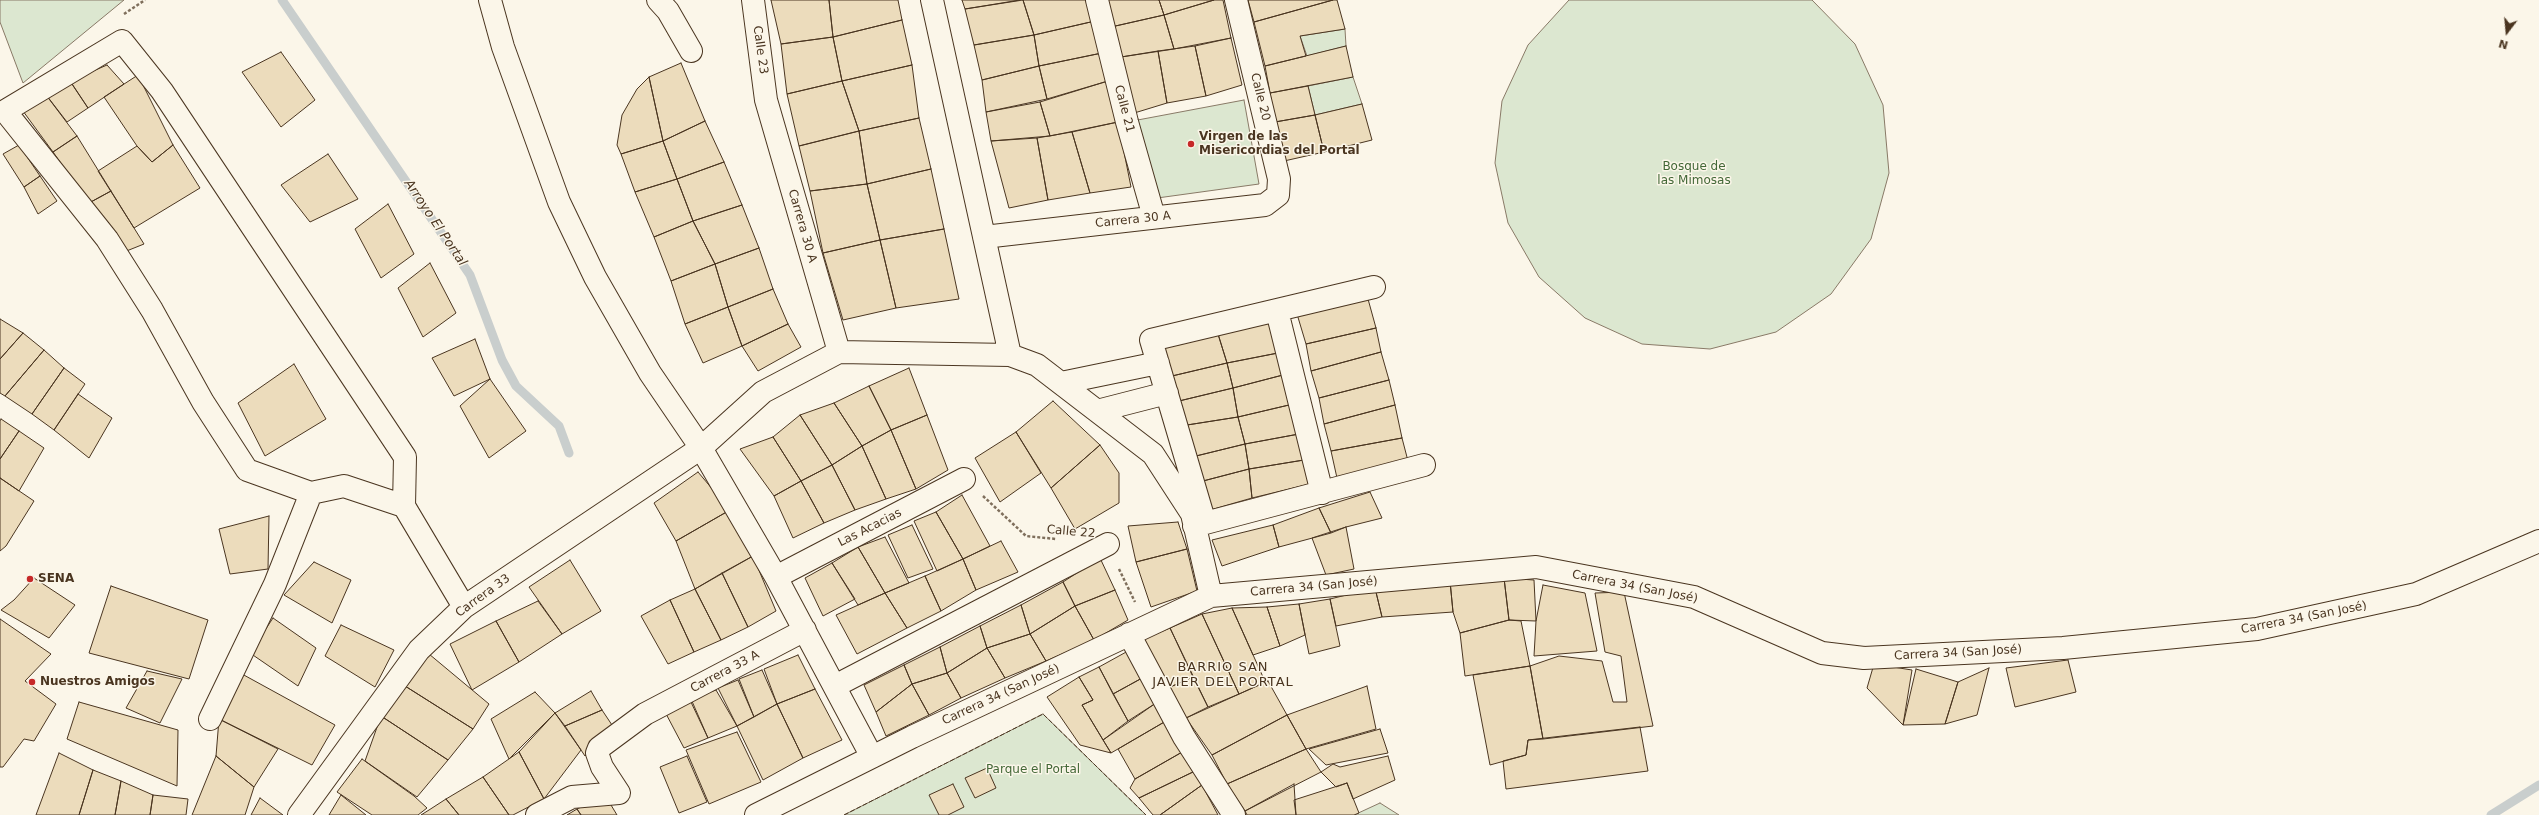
<!DOCTYPE html>
<meta charset="utf-8">
<style>
body{margin:0}
#map{position:relative;width:2539px;height:815px;overflow:hidden;background:#fbf6e9;font-family:"DejaVu Sans",sans-serif}
canvas{display:block}
.north{position:absolute;left:2487px;top:12px;width:40px;height:40px;-webkit-text-stroke:3px #fbf6e9;paint-order:stroke;rotate:196deg;font-size:11px;font-weight:700;line-height:16px;text-align:center;color:#4a3520}
.north::after{content:'';display:block;margin:auto;width:14px;height:18px;background:#4a3520;clip-path:polygon(50% 0,100% 100%,50% 72%,0 100%)}
</style>
<div id="map">
<canvas width="2539" height="815"></canvas>
<div class="north">N</div>
</div>
<script>
const ctx = document.querySelector('canvas').getContext('2d');
ctx.lineJoin = 'round';
function fillPath(path, color) { ctx.fillStyle = color; ctx.fill(path, 'evenodd'); }
const poly = rows => new Path2D(rows.map(r => 'M' + r).join(''));
function stroke(path, color, width, dash) { ctx.strokeStyle = color; ctx.lineWidth = width; ctx.lineCap = dash ? 'butt' : 'round'; ctx.setLineDash(dash || []); ctx.stroke(path); }
function write(font, color, halo, rows, align = 'center') {
  ctx.font = font + ' "DejaVu Sans",sans-serif'; ctx.lineWidth = 3; ctx.setLineDash([]); ctx.textBaseline = 'middle'; ctx.strokeStyle = halo; ctx.fillStyle = color; for (const [text, x, y, turn = 0] of rows) {
    ctx.save(); ctx.translate(x, y); ctx.rotate((+turn || 0) * Math.PI / 180); ctx.textAlign = isNaN(turn) ? turn : align; if (halo) ctx.strokeText(text, 0, 0); ctx.fillText(text, 0, 0); ctx.restore();
  }
}
const green = poly([
 [0,0,124,0,23,83,0,22,0,0],
 [1569,0,1812,0,1855,44,1883,105,1889,173,1871,239,1831,294,1776,332,1710,349,1642,344,1585,318,1539,277,1508,223,1495,163,1502,101,1528,45,1569,0],
 [1345,29,1346,46,1307,56,1300,36,1345,29],
 [1353,77,1362,104,1315,115,1308,86,1353,77],
 [1244,100,1259,184,1150,199,1127,122,1244,100],
 [1043,714,1146,815,844,815,1043,714],
 [1380,803,1399,815,1354,815,1380,803]
]);
const stream = poly([
 [282,0,470,275,502,360,516,386,559,426,569,453],
 [2491,815,2539,785]
]);
const building = poly([
 [771,0,829,0,833,37,781,44,771,0],
 [829,0,898,0,902,20,833,37,829,0],
 [962,0,1020,0,965,9,962,0],
 [1023,0,1089,0,1095,21,1034,35,1023,0],
 [1023,0,1034,35,974,45,965,9,1023,0],
 [1105,0,1159,0,1164,15,1111,27,1105,0],
 [1159,0,1214,0,1164,15,1159,0],
 [1214,0,1223,0,1231,38,1174,49,1164,15,1214,0],
 [1248,0,1333,0,1254,22,1248,0],
 [1333,0,1337,0,1345,29,1300,36,1306,56,1265,66,1254,22,1333,0],
 [1164,15,1174,49,1121,57,1111,27,1164,15],
 [902,20,912,65,842,81,833,37,902,20],
 [1095,21,1102,53,1039,66,1034,35,1095,21],
 [1034,35,1039,66,982,80,974,45,1034,35],
 [833,37,842,81,787,94,781,44,833,37],
 [1231,38,1242,85,1206,96,1195,46,1231,38],
 [1195,46,1206,96,1167,103,1158,51,1195,46],
 [1346,46,1353,77,1270,93,1265,66,1346,46],
 [1158,51,1167,103,1131,114,1121,57,1158,51],
 [281,52,315,100,281,127,242,72,281,52],
 [1102,53,1108,81,1047,99,1039,66,1102,53],
 [681,63,705,121,663,141,649,77,681,63],
 [107,65,124,84,88,108,70,81,107,65],
 [912,65,919,118,859,131,842,81,912,65],
 [1039,66,1047,99,986,112,982,80,1039,66],
 [138,75,173,145,152,162,137,146,104,97,138,75],
 [649,77,663,141,621,154,617,145,622,115,637,89,649,77],
 [70,81,88,108,67,122,47,96,70,81],
 [842,81,859,131,799,146,787,94,842,81],
 [1108,81,1118,122,1050,136,1040,102,1108,81],
 [1308,86,1315,115,1275,122,1270,93,1308,86],
 [43,91,77,136,53,152,20,107,43,91],
 [1040,102,1050,136,991,141,986,112,1040,102],
 [1362,104,1372,140,1324,152,1315,115,1362,104],
 [1315,115,1324,152,1284,161,1275,122,1315,115],
 [919,118,931,169,867,184,859,131,919,118],
 [705,121,724,162,677,179,663,141,705,121],
 [1118,122,1131,187,1090,193,1072,132,1118,122],
 [859,131,867,184,810,191,799,146,859,131],
 [1072,132,1090,193,1048,200,1037,138,1072,132],
 [77,136,111,191,89,203,53,152,77,136],
 [1037,138,1048,200,1009,208,991,141,1037,138],
 [663,141,677,179,635,192,621,154,663,141],
 [19,145,40,176,24,187,3,154,19,145],
 [173,145,200,188,134,228,98,171,137,146,152,162,173,145],
 [328,154,358,199,310,222,281,185,328,154],
 [724,162,742,205,693,221,677,179,724,162],
 [931,169,944,229,880,240,867,184,931,169],
 [40,176,57,201,38,214,24,187,40,176],
 [677,179,693,221,654,237,635,192,677,179],
 [867,184,880,240,823,253,810,191,867,184],
 [111,191,144,244,124,252,89,203,111,191],
 [388,204,414,254,381,278,355,229,388,204],
 [742,205,759,248,715,264,693,221,742,205],
 [693,221,715,264,671,281,654,237,693,221],
 [944,229,959,299,896,308,880,240,944,229],
 [880,240,896,308,843,320,823,253,880,240],
 [759,248,773,289,728,307,715,264,759,248],
 [430,263,456,313,423,337,398,288,430,263],
 [715,264,728,307,685,324,671,281,715,264],
 [773,289,788,324,742,346,728,307,773,289],
 [1368,299,1376,328,1306,344,1297,314,1368,299],
 [728,307,742,346,703,363,685,324,728,307],
 [0,319,23,333,0,359,0,319],
 [1271,321,1278,353,1227,363,1218,334,1271,321],
 [788,324,801,347,758,371,742,346,788,324],
 [1376,328,1381,352,1311,371,1306,344,1376,328],
 [23,333,44,350,5,396,0,393,0,359,23,333],
 [1218,334,1227,363,1172,376,1164,346,1218,334],
 [475,339,490,379,454,396,432,358,475,339],
 [44,350,64,368,32,414,5,396,44,350],
 [1381,352,1389,380,1319,398,1311,371,1381,352],
 [1278,353,1283,375,1233,388,1227,363,1278,353],
 [1227,363,1233,388,1179,401,1172,376,1227,363],
 [294,364,326,419,265,456,238,403,294,364],
 [64,368,85,384,54,430,32,414,64,368],
 [909,368,927,415,891,430,869,386,909,368],
 [1283,375,1289,405,1238,417,1233,388,1283,375],
 [490,379,526,431,489,458,460,406,490,379],
 [1389,380,1395,405,1324,424,1319,398,1389,380],
 [869,386,891,430,862,446,834,403,869,386],
 [1233,388,1238,417,1187,425,1179,401,1233,388],
 [78,394,112,418,89,458,54,430,78,394],
 [1053,401,1100,445,1051,488,1016,432,1053,401],
 [834,403,862,446,832,465,800,415,834,403],
 [1289,405,1299,434,1245,444,1238,417,1289,405],
 [1395,405,1402,438,1331,451,1324,424,1395,405],
 [800,415,832,465,801,481,773,437,800,415],
 [927,415,948,470,916,489,891,430,927,415],
 [1238,417,1245,444,1196,456,1187,425,1238,417],
 [1,419,19,431,0,459,0,421,1,419],
 [891,430,916,489,886,499,862,446,891,430],
 [19,431,44,448,19,491,0,478,0,459,19,431],
 [1016,432,1041,473,1000,502,975,458,1016,432],
 [1299,434,1304,460,1249,469,1245,444,1299,434],
 [773,437,801,481,774,496,740,449,773,437],
 [1402,438,1408,461,1337,478,1331,451,1402,438],
 [1245,444,1249,469,1203,481,1196,456,1245,444],
 [1100,445,1119,473,1119,503,1075,529,1051,488,1100,445],
 [862,446,886,499,855,510,832,465,862,446],
 [1304,460,1310,484,1252,498,1249,469,1304,460],
 [832,465,855,510,824,523,801,481,832,465],
 [1249,469,1252,498,1210,510,1203,481,1249,469],
 [698,472,730,510,676,541,654,503,698,472],
 [0,478,34,501,6,546,0,551,0,478],
 [801,481,824,523,793,538,774,496,801,481],
 [1370,492,1382,518,1346,527,1331,533,1319,508,1370,492],
 [962,495,990,546,963,559,936,512,962,495],
 [1319,508,1331,533,1279,547,1273,525,1319,508],
 [730,510,753,556,695,589,676,541,730,510],
 [936,512,963,559,937,571,914,521,936,512],
 [269,516,268,569,230,574,219,529,269,516],
 [1178,522,1187,549,1136,562,1128,526,1178,522],
 [912,525,933,569,908,578,888,535,912,525],
 [1273,525,1279,547,1222,566,1212,540,1273,525],
 [1346,527,1354,569,1326,575,1312,538,1346,527],
 [885,537,909,583,885,593,858,547,885,537],
 [1001,541,1018,572,976,590,963,559,1001,541],
 [858,547,885,593,858,605,832,563,858,547],
 [1187,549,1197,591,1151,607,1136,562,1187,549],
 [753,556,776,611,748,627,722,573,753,556],
 [1100,558,1115,590,1075,606,1063,582,1100,558],
 [963,559,976,590,941,611,925,576,963,559],
 [570,560,601,611,562,634,529,587,570,560],
 [314,562,351,580,332,623,284,595,314,562],
 [832,563,855,599,823,616,805,578,832,563],
 [722,573,748,627,721,640,695,589,722,573],
 [925,576,941,611,907,628,885,593,925,576],
 [34,578,75,605,49,638,1,610,14,600,34,578],
 [1504,578,1509,620,1460,633,1453,612,1450,581,1504,578],
 [1504,578,1534,580,1536,621,1509,620,1504,578],
 [1450,581,1453,612,1382,617,1375,588,1450,581],
 [1063,582,1075,606,1030,634,1021,605,1063,582],
 [1543,585,1585,593,1597,651,1534,656,1536,621,1543,585],
 [111,586,208,620,189,679,89,653,111,586],
 [1375,588,1382,617,1336,626,1330,599,1375,588],
 [695,589,721,640,694,652,670,600,695,589],
 [1115,590,1128,620,1094,640,1075,606,1115,590],
 [1624,592,1653,726,1543,739,1530,666,1559,656,1602,661,1613,702,1627,702,1621,656,1605,652,1595,593,1624,592],
 [885,593,907,628,857,654,836,615,885,593],
 [1330,599,1340,646,1309,654,1299,604,1330,599],
 [670,600,694,652,668,664,641,616,670,600],
 [538,601,562,634,519,662,496,621,538,601],
 [1299,604,1305,635,1280,646,1267,607,1299,604],
 [1021,605,1030,634,987,648,980,626,1021,605],
 [1075,606,1094,640,1046,661,1030,634,1075,606],
 [1267,607,1280,646,1253,655,1232,608,1267,607],
 [1232,608,1263,677,1268,681,1239,694,1202,614,1232,608],
 [1202,614,1239,694,1208,707,1170,628,1202,614],
 [273,618,316,648,298,686,250,653,273,618],
 [0,619,51,654,25,681,56,704,34,741,24,739,3,767,0,767,0,619],
 [1509,620,1521,621,1530,666,1465,676,1460,633,1509,620],
 [496,621,519,662,472,690,450,644,496,621],
 [341,625,394,650,375,687,325,656,341,625],
 [980,626,987,648,947,673,940,647,980,626],
 [1170,628,1193,677,1168,688,1141,640,1170,628],
 [1030,634,1046,661,1005,678,987,648,1030,634],
 [940,647,947,673,912,684,904,665,940,647],
 [987,648,1005,678,961,698,947,673,987,648],
 [1128,651,1144,677,1113,694,1099,667,1128,651],
 [429,654,489,704,473,729,405,686,429,654],
 [798,655,815,689,777,704,764,669,798,655],
 [2068,660,2076,692,2015,707,2006,668,2068,660],
 [1874,664,1912,670,1903,725,1867,688,1874,664],
 [904,665,912,684,876,712,864,685,904,665],
 [1530,666,1543,739,1528,740,1526,755,1490,765,1473,675,1530,666],
 [1099,667,1128,721,1103,740,1082,705,1093,700,1079,677,1099,667],
 [1989,668,1977,715,1945,724,1958,682,1989,668],
 [1916,669,1958,682,1945,724,1903,725,1916,669],
 [762,670,777,704,754,717,739,679,762,670],
 [147,671,182,679,160,723,126,708,147,671],
 [947,673,961,698,929,715,912,684,947,673],
 [242,674,335,725,312,765,219,719,242,674],
 [1079,677,1093,700,1082,705,1111,753,1080,745,1047,697,1079,677],
 [1144,677,1156,703,1128,721,1113,694,1144,677],
 [1193,677,1208,707,1186,718,1168,688,1193,677],
 [738,680,754,717,737,726,718,688,738,680],
 [1268,681,1287,715,1212,755,1186,718,1268,681],
 [912,684,929,715,886,736,876,712,912,684],
 [405,686,473,729,448,760,381,716,405,686],
 [1367,686,1376,729,1306,749,1287,715,1367,686],
 [815,689,842,740,803,758,777,704,815,689],
 [716,690,737,726,708,738,691,699,716,690],
 [591,691,602,710,565,726,555,713,591,691],
 [535,692,555,713,509,759,491,719,535,692],
 [690,700,708,738,684,748,664,710,690,700],
 [79,702,178,730,177,786,67,739,79,702],
 [1156,703,1166,721,1111,753,1103,740,1156,703],
 [777,704,803,758,763,780,737,726,777,704],
 [602,710,614,728,585,756,565,726,602,710],
 [555,713,581,750,544,799,519,752,555,713],
 [1287,715,1306,749,1227,784,1212,755,1287,715],
 [381,716,448,760,417,797,365,761,381,716],
 [219,719,278,749,254,787,216,756,219,719],
 [1166,721,1184,751,1135,779,1118,749,1166,721],
 [1640,727,1648,771,1506,789,1503,761,1526,755,1528,740,1640,727],
 [1380,729,1388,753,1326,765,1309,749,1380,729],
 [737,732,761,782,709,804,686,750,737,732],
 [1306,749,1321,772,1245,811,1227,784,1306,749],
 [1184,751,1195,771,1139,798,1130,788,1135,779,1184,751],
 [519,752,544,799,513,815,509,815,483,777,519,752],
 [59,753,93,770,79,815,36,815,59,753],
 [216,756,254,787,245,815,192,815,216,756],
 [687,756,707,802,679,813,660,767,687,756],
 [1388,756,1395,780,1353,799,1347,783,1336,787,1321,772,1333,764,1340,767,1388,756],
 [362,759,414,796,427,808,418,815,372,815,337,792,362,759],
 [987,768,996,788,975,798,965,778,987,768],
 [93,770,121,781,115,815,79,815,93,770],
 [1195,771,1202,785,1160,815,1153,815,1139,798,1195,771],
 [483,777,509,815,459,815,446,799,483,777],
 [121,781,153,795,150,815,115,815,121,781],
 [1347,783,1359,813,1354,815,1296,815,1294,800,1347,783],
 [953,784,964,807,948,815,939,815,929,795,953,784],
 [1294,784,1296,815,1247,815,1245,811,1294,784],
 [1202,785,1218,815,1160,815,1202,785],
 [153,795,188,799,186,815,150,815,153,795],
 [341,795,366,815,329,815,341,795],
 [605,795,617,815,581,815,577,809,605,795],
 [260,798,283,815,251,815,260,798],
 [446,799,459,815,421,815,429,810,446,799],
 [577,809,581,815,567,815,577,809]
]);
const path = poly([
 [124,14,145,0],
 [983,496,1026,536,1056,539],
 [1119,569,1135,602]
]);
const minor = poly([
 [490,0,503,47,559,202,595,277,650,373,701,448,776,577,872,757],
 [658,0,668,11,691,51],
 [753,0,766,100,839,352],
 [932,0,1010,355],
 [1097,0,1127,122,1154,217],
 [984,237,1265,205,1278,195,1279,179,1236,0],
 [1277,311,1322,493],
 [1061,383,1158,363],
 [1097,411,1167,393],
 [311,493,344,486,404,506,464,607],
 [1205,523,1151,340,1374,287],
 [1194,526,1424,465],
 [776,577,964,479],
 [1129,634,1184,737,1234,815],
 [835,686,1108,544],
 [210,719,275,584,311,493,247,470,203,402,152,310,107,239,5,111,122,41,162,91,405,457,404,506],
 [299,815,419,650,464,607,701,448,763,392,839,352,1010,355,1037,365,1153,454,1192,514,1211,596],
 [537,815,572,797,619,793,602,767,597,753,599,748,645,714,805,630],
 [756,815,912,737,1211,596,1536,567,1694,597,1822,653,1864,658,2063,648,2257,629,2416,594,2539,541]
]);
const fence = poly([
 [844,815,1043,714,1146,815]
]);
const markers = [
 [1191,144,4,"#c62828"],
 [30,579,4,"#c62828"],
 [32,682,4,"#c62828"]
];
const streetNames = [
 ["Calle 23",760,50,82],
 ["Calle 20",1260,97,76],
 ["Calle 21",1124,109,75],
 ["Carrera 30 A",1133,220,-6],
 ["Carrera 30 A",802,226,74],
 ["Las Acacias",870,528,-27],
 ["Calle 22",1071,532,5],
 ["Carrera 34 (San José)",1314,587,-5],
 ["Carrera 34 (San José)",1635,587,11],
 ["Carrera 33",483,596,-36],
 ["Carrera 34 (San José)",2304,618,-11],
 ["Carrera 34 (San José)",1958,653,-3],
 ["Carrera 33 A",725,672,-28],
 ["Carrera 34 (San José)",1001,695,-25]
];
const poiNames = [
 ["Virgen de las",1199,137],
 ["Misericordias del Portal",1199,151],
 ["SENA",38,579],
 ["Nuestros Amigos",40,682]
];
const parkNames = [
 ["Bosque de",1694,167],
 ["las Mimosas",1694,181],
 ["Parque el Portal",1033,770]
];
const waterNames = [
 ["Arroyo El Portal",435,223,56]
];
const neighbourhoodNames = [
 ["BARRIO SAN",1223,668],
 ["JAVIER DEL PORTAL",1223,683]
];
fillPath(green, '#dce7d0');
stroke(green, '#887966', 1);
stroke(stream, '#c9cecd', 9);
fillPath(building, '#ecdcbc');
stroke(building, '#4a3520', 1);
stroke(minor, '#4a3520', 24);
stroke(path, '#7f6f5c', 2.5, [3, 2]);
stroke(minor, '#fbf6e9', 22);
stroke(fence, '#4a3520', 1, [5, 2]);
for (const [x, y, r, color] of markers) { const dot = new Path2D(); dot.arc(x, y, r, 0, 2 * Math.PI); ctx.fillStyle = color; ctx.fill(dot); stroke(dot, '#fbf6e9', 1.5); }
write('12px', '#4a3520', '#fbf6e9', streetNames);
write('bold 12px', '#4a3520', '#fbf6e9', poiNames, 'left');
write('12px', '#436837', '#fbf6e9', parkNames);
write('italic 13px', '#4a3520', '#fbf6e9', waterNames);
ctx.letterSpacing = '1px';
write('13px', '#4a3520', '#fbf6e9', neighbourhoodNames);
ctx.letterSpacing = '0px';
</script>
